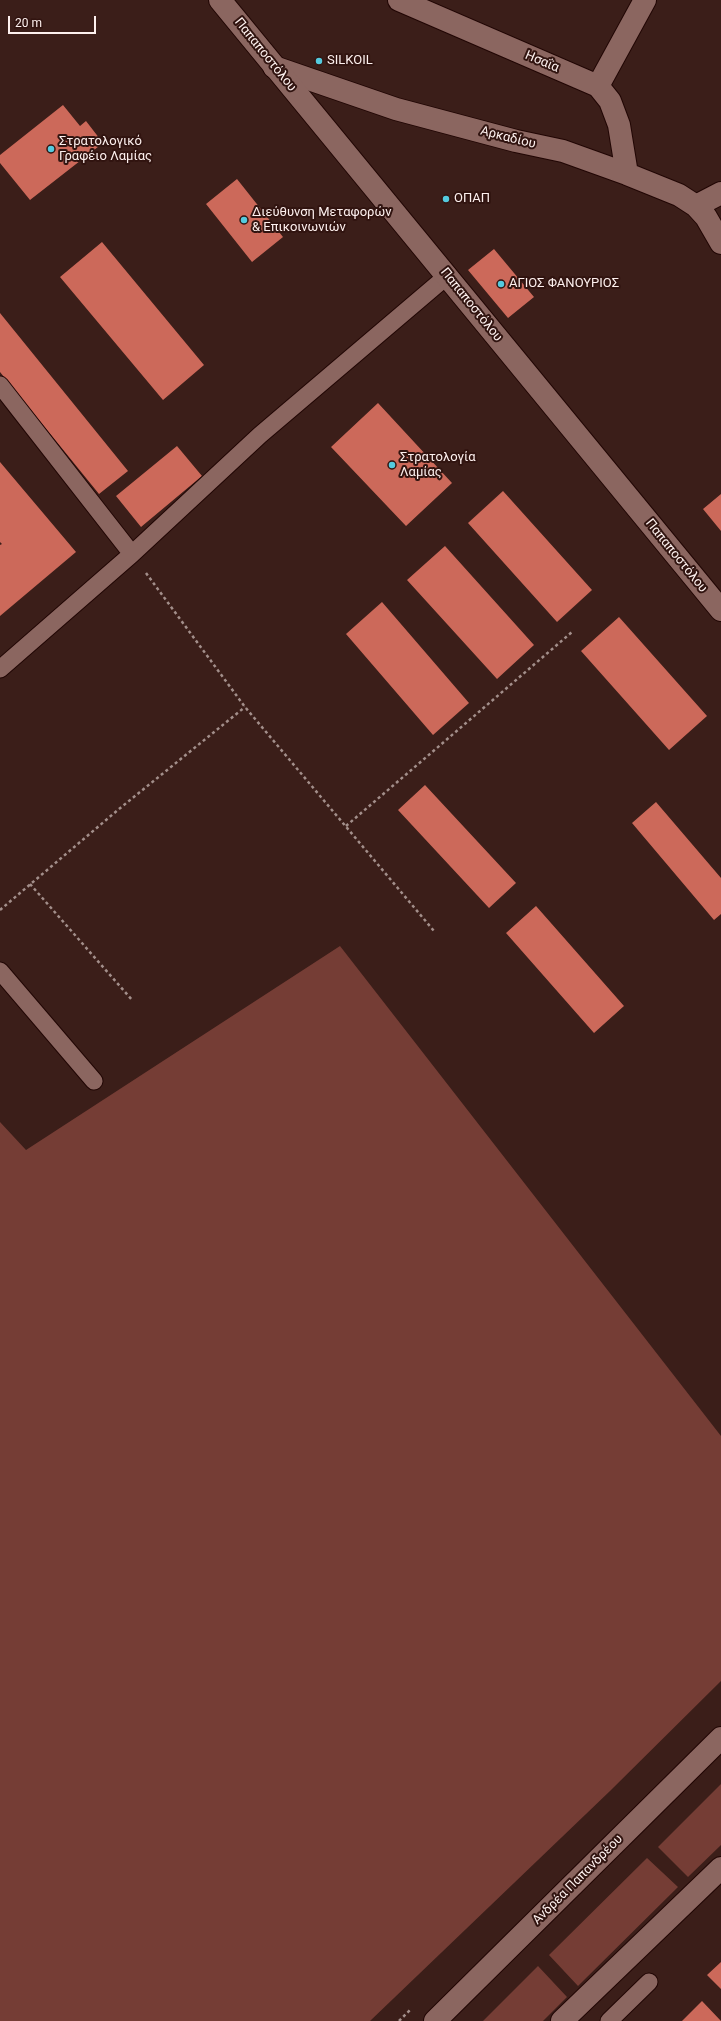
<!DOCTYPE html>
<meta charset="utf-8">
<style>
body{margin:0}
#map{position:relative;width:721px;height:2021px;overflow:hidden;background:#3b1e19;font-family:Roboto,sans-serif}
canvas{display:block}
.scale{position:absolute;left:8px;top:16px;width:88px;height:18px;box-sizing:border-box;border:2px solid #fdf0ee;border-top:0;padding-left:5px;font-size:12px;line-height:14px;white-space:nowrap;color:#fdf0ee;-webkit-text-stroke:3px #311410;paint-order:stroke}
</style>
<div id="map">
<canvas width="721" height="2021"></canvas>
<div class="scale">20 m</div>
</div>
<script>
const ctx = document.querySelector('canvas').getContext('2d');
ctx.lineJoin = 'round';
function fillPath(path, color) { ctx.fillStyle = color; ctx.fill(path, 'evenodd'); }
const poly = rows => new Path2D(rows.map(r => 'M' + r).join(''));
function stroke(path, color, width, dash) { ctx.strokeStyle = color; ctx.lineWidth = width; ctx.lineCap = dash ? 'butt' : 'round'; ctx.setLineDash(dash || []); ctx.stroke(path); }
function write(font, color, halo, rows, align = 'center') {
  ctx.font = font + ' Roboto,sans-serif'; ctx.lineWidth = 4; ctx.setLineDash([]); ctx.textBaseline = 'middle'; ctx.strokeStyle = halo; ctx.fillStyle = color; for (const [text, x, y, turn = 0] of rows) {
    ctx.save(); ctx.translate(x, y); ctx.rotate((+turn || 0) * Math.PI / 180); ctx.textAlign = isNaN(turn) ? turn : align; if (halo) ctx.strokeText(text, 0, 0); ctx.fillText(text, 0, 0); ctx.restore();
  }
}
const green = poly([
 [340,946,721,1436,721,1681,610,1791,370,2021,0,2021,0,1122,26,1150],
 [721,1784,721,1845,688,1877,658,1847],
 [647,1858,678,1887,578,1986,549,1955],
 [538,1966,567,1997,543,2021,483,2021]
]);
const building = poly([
 [63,105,80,126,86,121,103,143,30,200,0,163,0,155],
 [237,179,283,237,252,262,206,204],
 [102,242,204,365,163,400,60,277],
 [494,249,534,297,508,318,468,270],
 [0,313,128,471,99,494,0,372],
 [378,403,452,483,406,526,331,447],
 [177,446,202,476,141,527,116,496],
 [0,462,76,552,0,616,0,545,2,544,0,542],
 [503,491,592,590,557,622,468,523],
 [721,494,721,531,703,509],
 [445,546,534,645,497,679,407,580],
 [382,602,469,703,433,735,346,634],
 [619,617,707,716,669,750,581,651],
 [425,785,516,883,489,908,398,810],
 [656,802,721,878,721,914,714,920,632,823],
 [536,906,624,1006,594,1033,506,933],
 [721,1962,721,1989,707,1975],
 [702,2001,721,2021,682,2021]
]);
const path = poly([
 [146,573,245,707,434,931],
 [346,826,572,632],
 [30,884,133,1001],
 [0,910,119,809,245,707],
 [399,2021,411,2009]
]);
const lane = poly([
 [0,385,132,554],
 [0,669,132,554,260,435,447,276],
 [0,971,94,1081],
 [609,2021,649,1982]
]);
const street = poly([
 [399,0,598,86,610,101,619,125,627,174],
 [274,67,396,109,516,141,563,151,627,174,679,195,696,206,706,217,721,243],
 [598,86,645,0],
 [696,206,721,193],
 [562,2021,721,1868]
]);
const secondary = poly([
 [220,0,721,610],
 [435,2021,721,1738]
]);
const markers = [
 [319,61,4,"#54cade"],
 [51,149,4,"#54cade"],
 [446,199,4,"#54cade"],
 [244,220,4,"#54cade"],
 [501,284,4,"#54cade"],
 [392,465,4,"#54cade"]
];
const streetNames = [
 ["Παπαποστόλου",265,55,51],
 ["Ησαΐα",542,62,23],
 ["Αρκαδίου",508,138,14],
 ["Παπαποστόλου",471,305,51],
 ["Παπαποστόλου",676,556,51],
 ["Ανδρέα Παπανδρέου",578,1880,-45]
];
const poiNames = [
 ["SILKOIL",327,61],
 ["Στρατολογικό",59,142],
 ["Γραφέιο Λαμίας",59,157],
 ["ΟΠΑΠ",454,199],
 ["Διεύθυνση Μεταφορών",252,213],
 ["& Επικοινωνιών",252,228],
 ["ΑΓΙΟΣ ΦΑΝΟΥΡΙΟΣ",509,284],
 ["Στρατολογία",400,458],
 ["Λαμίας",400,473]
];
fillPath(green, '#753d35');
fillPath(building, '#cc695a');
stroke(lane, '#210604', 19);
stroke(street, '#210604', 24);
stroke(secondary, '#210604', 24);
stroke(path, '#a38f8b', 2.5, [3, 3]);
stroke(lane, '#8b6660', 17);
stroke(street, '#8b6660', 22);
stroke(secondary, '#8b6660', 22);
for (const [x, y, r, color] of markers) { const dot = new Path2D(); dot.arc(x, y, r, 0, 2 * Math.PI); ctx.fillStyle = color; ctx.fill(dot); stroke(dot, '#311410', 1.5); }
write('13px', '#fdf0ee', '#311410', streetNames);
write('13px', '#fdf0ee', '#311410', poiNames, 'left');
</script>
